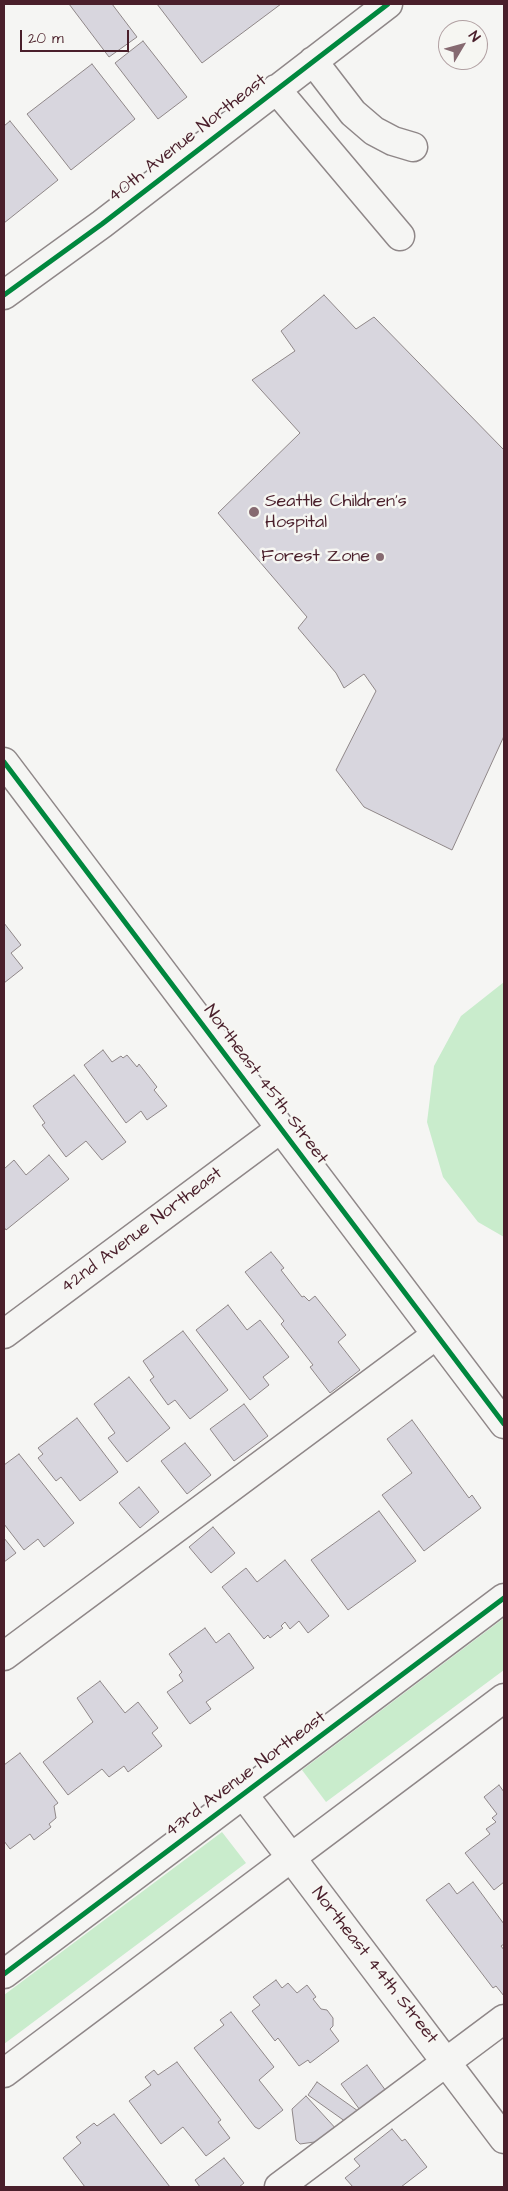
<!DOCTYPE html>
<style>
body{margin:0}
#map{position:relative;width:508px;height:2191px;overflow:hidden;background:#f5f5f3;font-family:"Architects Daughter",sans-serif}
canvas{display:block}
.frame{position:absolute;inset:0;border:5px solid #4a1f2b;pointer-events:none}
.north{position:absolute;left:438px;top:20px;width:50px;height:50px;box-sizing:border-box;background:#f6f6f2;border:1px solid #b1a0a2;border-radius:50%;rotate:53deg;font-size:14px;font-weight:700;line-height:20px;text-align:center;color:#4a1f2b}
.north::after{content:'';display:block;margin:auto;width:18px;height:22px;background:#866a71;clip-path:polygon(50% 0,100% 100%,50% 72%,0 100%)}
.scale{position:absolute;left:20px;top:30px;width:109px;height:22px;box-sizing:border-box;border:2px solid #4a1f2b;border-top:0;padding-left:6px;font-size:15px;line-height:18px;white-space:nowrap;color:#4a1f2b;-webkit-text-stroke:4px #f6f6f2;paint-order:stroke}
</style>
<div id="map">
<canvas width="508" height="2191"></canvas>
<div class="frame"></div>
<div class="north">N</div>
<div class="scale">20 m</div>
</div>
<script>
const ctx = document.querySelector('canvas').getContext('2d');
ctx.lineJoin = 'round';
function fillPath(path, color) { ctx.fillStyle = color; ctx.fill(path, 'evenodd'); }
const poly = rows => new Path2D(rows.map(r => 'M' + r).join(''));
function stroke(path, color, width, dash) { ctx.strokeStyle = color; ctx.lineWidth = width; ctx.lineCap = dash ? 'butt' : 'round'; ctx.setLineDash(dash || []); ctx.stroke(path); }
function write(font, color, halo, rows, align = 'center') {
  ctx.font = font + ' "Architects Daughter",sans-serif'; ctx.lineWidth = 5; ctx.setLineDash([]); ctx.textBaseline = 'middle'; ctx.strokeStyle = halo; ctx.fillStyle = color; for (const [text, x, y, turn = 0] of rows) {
    ctx.save(); ctx.translate(x, y); ctx.rotate((+turn || 0) * Math.PI / 180); ctx.textAlign = isNaN(turn) ? turn : align; if (halo) ctx.strokeText(text, 0, 0); ctx.fillText(text, 0, 0); ctx.restore();
  }
}
const green = poly([
 [504,982,504,1237,478,1222,443,1177,427,1122,434,1066,461,1016],
 [504,1618,504,1670,326,1802,302,1770],
 [222,1832,246,1863,4,2044,4,1995]
]);
const building = poly([
 [69,4,112,4,137,37,109,57,69,4],
 [157,4,281,4,202,63,157,4],
 [143,41,187,97,158,119,115,63,143,41],
 [92,64,135,119,71,170,27,114,92,64],
 [10,121,58,180,4,223,4,126,10,121],
 [324,295,356,329,374,317,504,450,504,736,452,850,364,807,336,770,376,691,364,674,344,688,336,673,298,628,307,617,218,513,300,433,252,380,295,351,281,331,324,295],
 [4,923,21,945,11,953,23,968,4,983,4,923],
 [103,1050,112,1062,121,1056,123,1058,127,1055,137,1067,139,1064,157,1087,154,1090,167,1106,147,1120,141,1111,126,1123,84,1065,103,1050],
 [74,1075,126,1142,102,1160,86,1141,66,1157,42,1125,45,1123,33,1106,74,1075],
 [49,1155,69,1179,6,1230,4,1227,4,1169,14,1160,26,1175,49,1155],
 [271,1252,284,1268,281,1270,302,1297,304,1296,309,1301,315,1296,346,1335,338,1342,360,1370,330,1393,310,1367,313,1365,281,1324,284,1321,245,1272,271,1252],
 [228,1305,247,1330,260,1320,289,1357,263,1377,269,1385,250,1400,196,1330,228,1305],
 [183,1331,228,1390,190,1419,175,1400,168,1405,150,1380,154,1377,143,1361,183,1331],
 [129,1377,170,1428,127,1462,108,1438,115,1433,94,1404,129,1377],
 [244,1404,268,1436,234,1461,210,1429,244,1404],
 [77,1418,118,1472,80,1501,61,1477,56,1481,38,1458,43,1454,38,1448,77,1418],
 [412,1420,469,1498,472,1495,481,1508,424,1551,382,1495,412,1473,387,1439,412,1420],
 [185,1443,211,1475,187,1494,161,1461,185,1443],
 [19,1454,74,1523,44,1547,38,1539,24,1550,4,1524,4,1465,19,1454],
 [139,1487,159,1512,140,1528,119,1503,139,1487],
 [379,1511,416,1561,348,1610,311,1560,379,1511],
 [213,1527,235,1553,211,1573,189,1547,213,1527],
 [4,1538,16,1553,4,1562,4,1538],
 [285,1560,329,1616,308,1633,299,1621,290,1629,285,1622,281,1626,283,1628,270,1638,268,1635,264,1639,222,1587,246,1568,257,1582,285,1560],
 [205,1628,216,1643,229,1633,254,1668,206,1702,211,1709,190,1724,167,1692,183,1681,179,1675,182,1672,169,1654,205,1628],
 [100,1681,125,1713,138,1702,158,1728,152,1733,162,1746,128,1772,124,1766,109,1777,102,1769,68,1795,43,1762,93,1722,77,1698,100,1681],
 [20,1753,58,1803,54,1806,56,1818,49,1824,51,1827,34,1840,30,1834,10,1849,4,1841,4,1765,20,1753],
 [499,1785,504,1792,504,1882,494,1890,465,1853,490,1834,486,1829,496,1822,492,1818,497,1814,484,1797,499,1785],
 [473,1882,504,1924,504,1944,501,1946,504,1950,504,1996,496,1986,493,1988,426,1900,449,1883,457,1894,473,1882],
 [276,1980,282,1988,288,1983,297,1993,307,1985,316,1997,313,1999,321,2009,327,2010,333,2018,333,2026,330,2029,339,2041,310,2063,308,2060,299,2066,278,2038,275,2041,252,2011,260,2005,253,1997,276,1980],
 [231,2012,274,2067,259,2080,283,2110,259,2129,255,2127,194,2048,224,2025,220,2020,231,2012],
 [177,2062,221,2120,218,2122,230,2138,206,2156,183,2127,161,2144,129,2101,151,2085,145,2077,154,2070,158,2075,177,2062],
 [367,2065,386,2091,360,2110,341,2084,367,2065],
 [317,2082,358,2111,349,2124,308,2095,317,2082],
 [306,2096,338,2131,329,2140,300,2144,296,2140,292,2109,306,2096],
 [114,2114,170,2187,85,2187,63,2158,81,2143,76,2137,94,2123,97,2126,114,2114],
 [392,2129,402,2141,405,2139,427,2167,401,2187,353,2187,345,2178,360,2166,354,2159,392,2129],
 [224,2158,244,2183,239,2187,200,2187,195,2180,224,2158]
]);
const minor = poly([
 [313,61,353,113,374,131,393,141,413,147],
 [276,89,400,236],
 [4,295,102,224,388,4],
 [4,762,504,1424],
 [4,1334,280,1129],
 [4,1656,436,1335],
 [243,1794,504,2139],
 [4,1974,504,1598],
 [4,2073,504,1698],
 [279,2187,504,2019]
]);
const cycleway = poly([
 [4,295,102,224,388,4],
 [4,762,504,1424],
 [4,1974,504,1598]
]);
const markers = [
 [254,512,6,"#866a71"],
 [380,557,5,"#866a71"]
];
const streetNames = [
 ["40th Avenue Northeast",188,139,-38],
 ["Northeast 45th Street",265,1085,53],
 ["42nd Avenue Northeast",142,1231,-37],
 ["43rd Avenue Northeast",246,1775,-37],
 ["Northeast 44th Street",374,1966,52]
];
const poiNames = [
 ["Seattle Children's",265,502],
 ["Hospital",265,523],
 ["Forest Zone",370,557,"right"]
];
fillPath(green, '#c9eccc');
fillPath(building, '#d8d6de');
stroke(building, '#8f8788', 1);
stroke(minor, '#8f8788', 31);
stroke(minor, '#f5f5f3', 28);
stroke(cycleway, '#00873e', 5);
for (const [x, y, r, color] of markers) { const dot = new Path2D(); dot.arc(x, y, r, 0, 2 * Math.PI); ctx.fillStyle = color; ctx.fill(dot); stroke(dot, '#f6f6f2', 2); }
write('18px', '#4a1f2b', '#f6f6f2', streetNames);
write('18px', '#4a1f2b', '#f6f6f2', poiNames, 'left');
</script>
